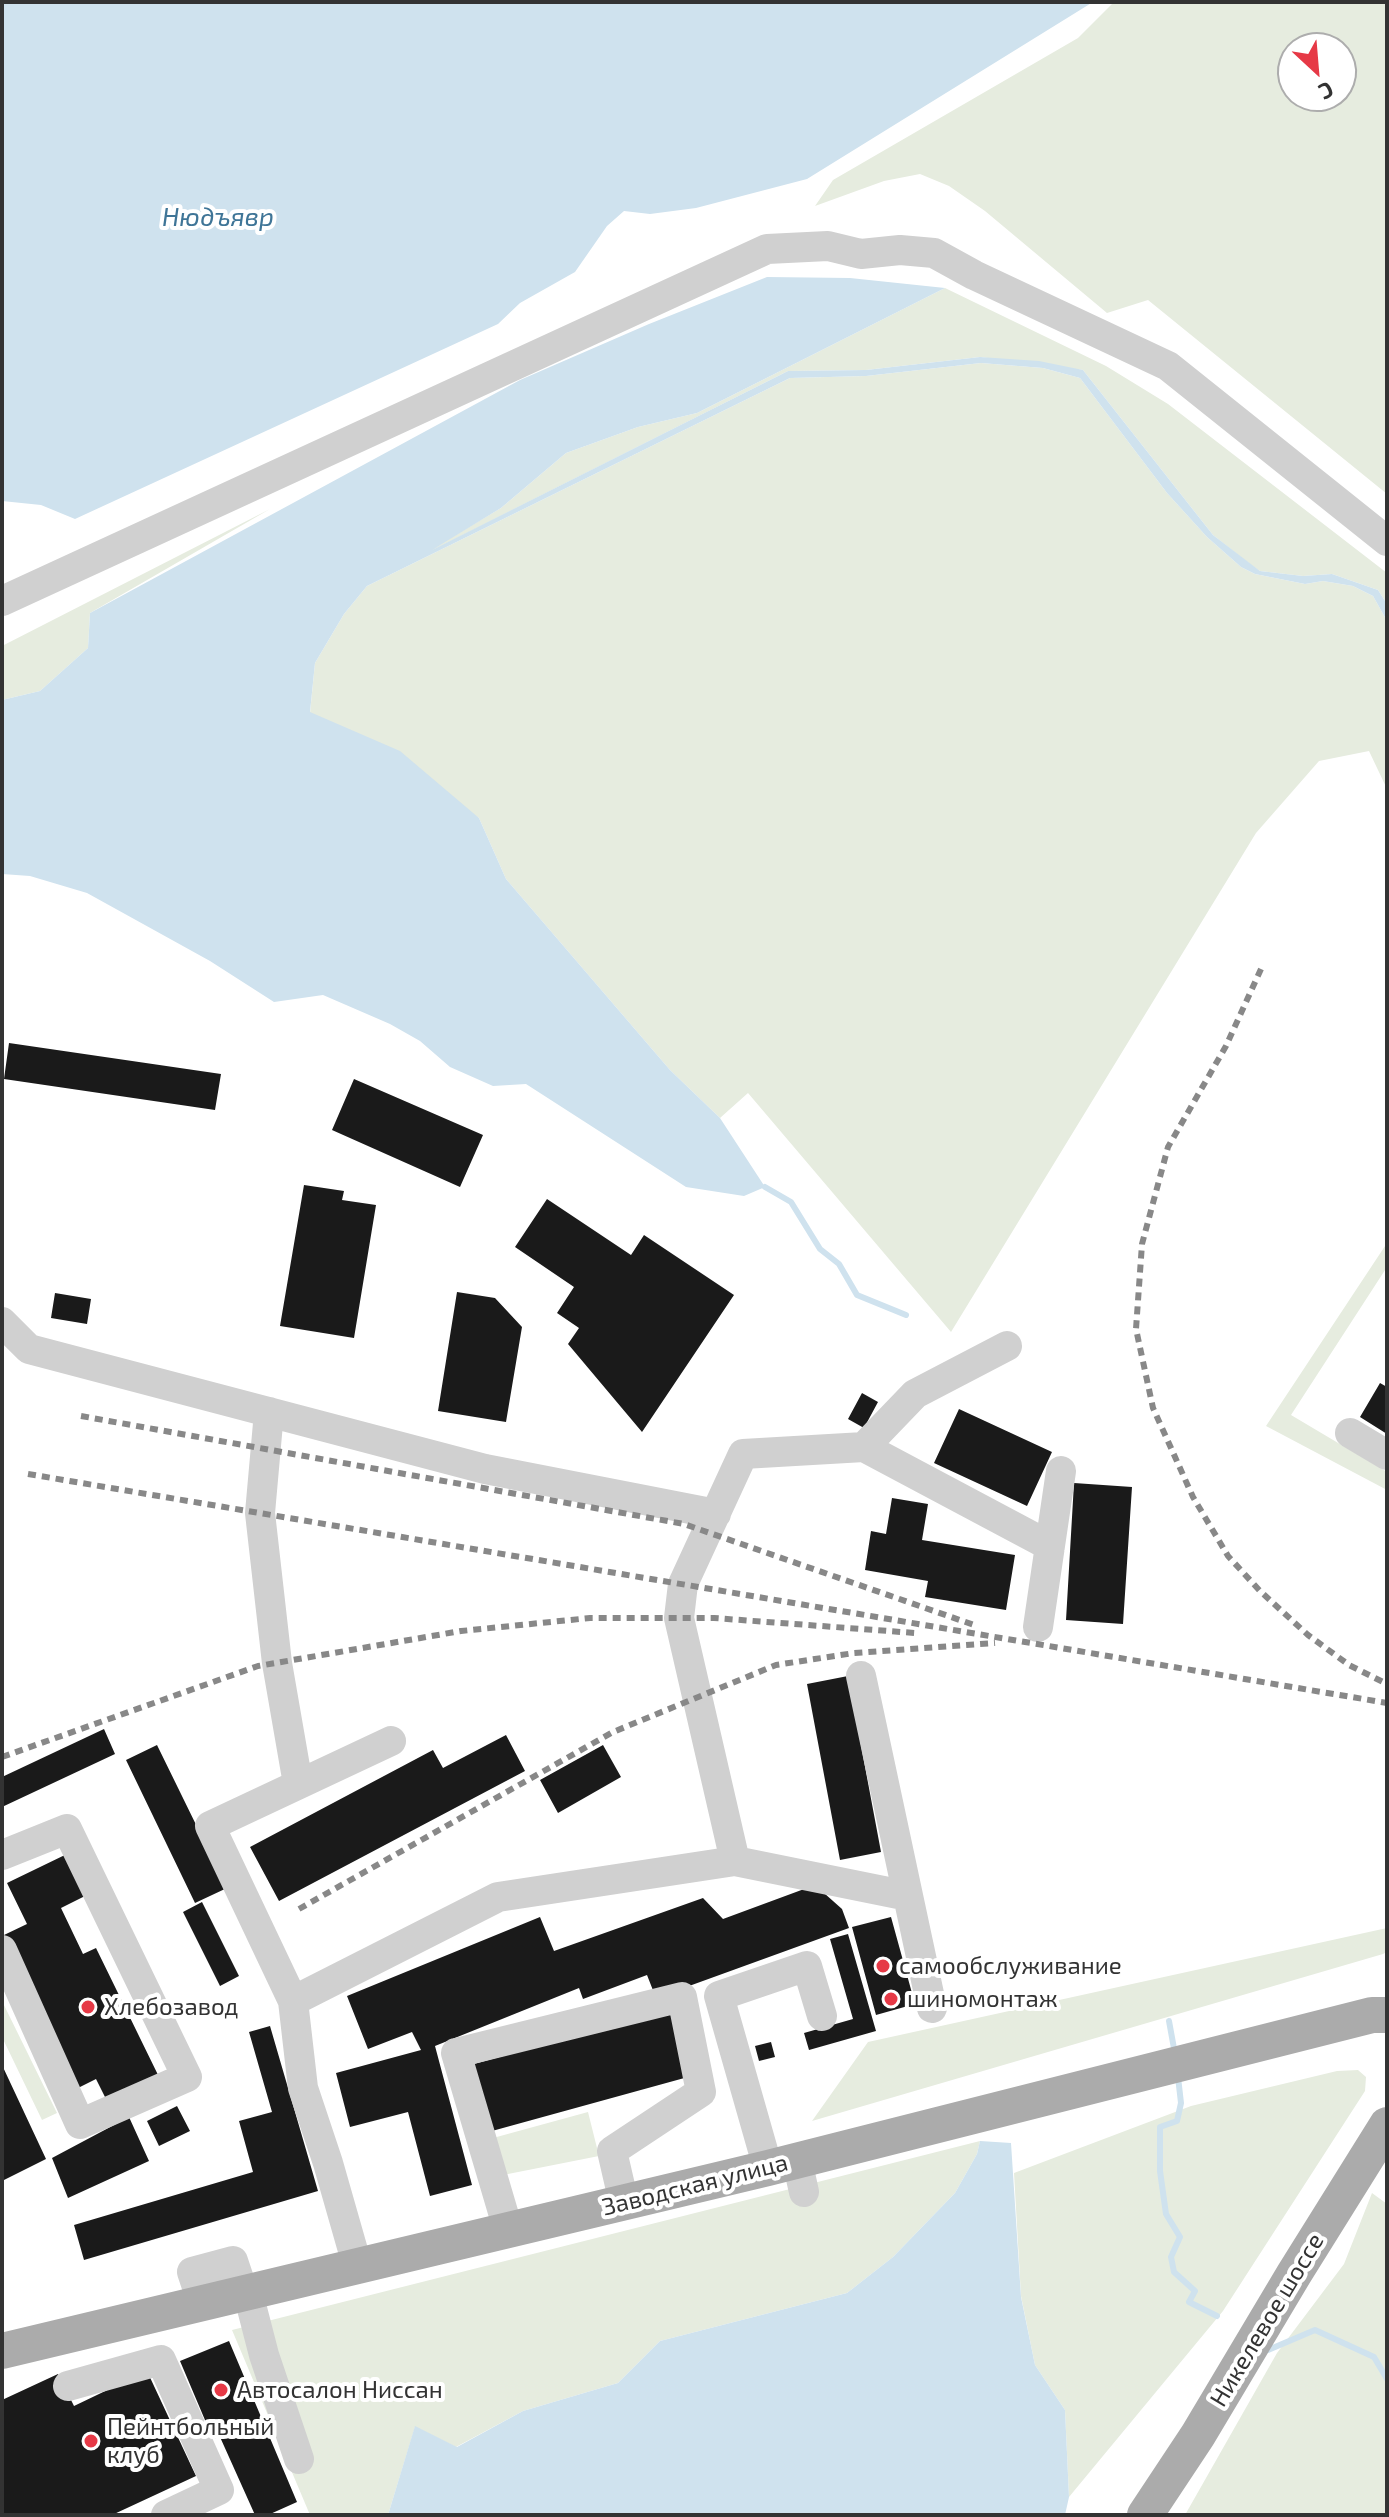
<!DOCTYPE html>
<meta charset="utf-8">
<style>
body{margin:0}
#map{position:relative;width:1389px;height:2517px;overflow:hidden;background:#fff;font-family:"Exo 2",sans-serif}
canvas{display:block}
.frame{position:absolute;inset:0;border:4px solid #333;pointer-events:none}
.north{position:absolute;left:1277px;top:32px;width:80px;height:80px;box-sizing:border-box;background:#fff;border:2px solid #adadad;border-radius:50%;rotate:154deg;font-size:22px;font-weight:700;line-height:32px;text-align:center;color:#333}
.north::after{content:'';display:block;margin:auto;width:28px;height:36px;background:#e63946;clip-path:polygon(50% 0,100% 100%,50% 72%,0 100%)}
</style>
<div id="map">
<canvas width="1389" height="2517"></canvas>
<div class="frame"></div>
<div class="north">С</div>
</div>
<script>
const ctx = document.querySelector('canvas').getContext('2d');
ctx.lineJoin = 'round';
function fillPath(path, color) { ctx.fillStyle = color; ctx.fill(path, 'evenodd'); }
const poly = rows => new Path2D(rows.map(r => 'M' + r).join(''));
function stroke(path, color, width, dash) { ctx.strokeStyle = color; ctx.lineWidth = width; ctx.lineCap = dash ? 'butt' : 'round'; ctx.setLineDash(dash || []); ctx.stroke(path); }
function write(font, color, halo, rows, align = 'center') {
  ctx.font = font + ' "Exo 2",sans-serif'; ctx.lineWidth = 8; ctx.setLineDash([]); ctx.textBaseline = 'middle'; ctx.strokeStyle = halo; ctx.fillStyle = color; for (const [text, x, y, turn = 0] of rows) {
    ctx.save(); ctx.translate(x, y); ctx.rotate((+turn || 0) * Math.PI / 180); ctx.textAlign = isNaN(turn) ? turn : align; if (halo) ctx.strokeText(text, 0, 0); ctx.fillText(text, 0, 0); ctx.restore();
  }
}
const green = poly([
 [1114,2,1387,2,1387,494,1148,300,1107,313,985,211,949,186,920,174,884,181,815,206,833,180,1078,38],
 [1293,48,1341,48,1341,96,1293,96],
 [945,288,1106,366,1168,404,1387,573,1387,604,1378,590,1332,574,1303,576,1260,571,1251,565,1213,535,1083,370,980,357,866,370,788,371,417,558,501,508,566,453,638,427,697,413],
 [981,363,1043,368,1080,378,1167,493,1207,537,1241,567,1255,574,1305,584,1323,581,1353,586,1373,596,1387,621,1387,789,1369,751,1319,761,1256,833,951,1332,748,1093,720,1118,670,1070,506,879,479,818,310,713,315,663,344,614,367,586,790,378,866,376],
 [270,509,90,613,88,648,40,691,2,700,2,646],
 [1387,1243,1387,1267,1291,1415,1387,1472,1387,1490,1266,1426],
 [1387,1928,1387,1952,1383,1954,812,2121,868,2042],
 [2,2001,57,2113,42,2120,2,2037],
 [1358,2070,1366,2077,1365,2091,1223,2311,1069,2497,1065,2410,1035,2365,1021,2296,1014,2173,1191,2106,1337,2071],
 [588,2112,599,2156,503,2175,493,2138],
 [980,2141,977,2154,955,2193,893,2257,847,2293,660,2341,618,2383,523,2411,456,2447,415,2427,388,2515,310,2515,232,2330],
 [1372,2193,1387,2204,1387,2515,1185,2515,1277,2353,1344,2264]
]);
const water = poly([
 [2,2,1093,2,807,179,696,208,650,214,624,211,607,226,575,272,520,303,498,324,75,519,41,505,2,501],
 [767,277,850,278,945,288,697,413,638,427,566,453,501,508,432,550,788,371,866,370,980,357,1039,361,1083,370,1213,535,1260,571,1303,576,1332,574,1378,590,1387,604,1387,621,1373,596,1353,586,1323,581,1305,584,1255,574,1241,567,1207,537,1167,493,1080,378,1043,368,981,363,866,376,790,378,367,586,344,614,315,663,310,712,400,751,479,818,506,879,670,1070,720,1118,765,1187,744,1196,686,1187,526,1084,493,1086,450,1067,420,1041,390,1024,323,995,274,1002,210,961,87,893,30,876,2,874,2,700,40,691,88,648,90,613,520,380,649,324],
 [980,2141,1011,2143,1021,2297,1035,2365,1065,2410,1069,2497,1065,2515,388,2515,415,2426,457,2447,523,2411,618,2383,660,2341,847,2293,893,2257,955,2193,977,2154]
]);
const stream = poly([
 [765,1187,791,1202,820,1249,839,1264,857,1295,906,1315],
 [1169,2021,1175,2054],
 [1178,2077,1181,2103,1177,2121,1160,2127,1160,2171,1166,2214,1180,2237,1171,2257,1174,2272,1195,2291,1189,2302,1217,2316],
 [1268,2350,1315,2330,1374,2357,1387,2379]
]);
const building = poly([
 [9,1043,221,1074,215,1110,4,1079],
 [354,1079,483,1135,460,1187,332,1130],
 [304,1185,344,1191,342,1200,376,1205,354,1338,280,1326],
 [547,1199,631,1255,644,1235,734,1295,642,1432,568,1344,579,1328,557,1313,574,1287,515,1247],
 [457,1292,495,1298,522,1327,506,1422,438,1411],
 [55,1293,91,1299,87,1324,51,1318],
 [1380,1383,1387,1387,1387,1434,1360,1417],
 [862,1393,878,1402,864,1428,848,1419],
 [959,1409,1052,1452,1027,1506,934,1463],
 [1074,1483,1132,1487,1123,1624,1066,1620],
 [892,1498,928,1504,922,1540,1015,1555,1006,1610,925,1597,928,1581,865,1570,871,1531,886,1534],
 [848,1676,881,1852,840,1860,807,1684],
 [104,1729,115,1754,2,1807,2,1777],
 [506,1735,525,1771,279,1901,250,1847,433,1750,443,1768],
 [157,1745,227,1888,195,1903,126,1760],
 [603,1745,621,1777,558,1813,540,1780],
 [69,1853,89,1894,61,1908,83,1954,96,1948,160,2079,109,2105,96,2079,78,2088,4,1935,27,1924,7,1883],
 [815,1885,842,1909,849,1928,656,1998,647,1975,583,1999,579,1988,435,2046,472,2185,430,2196,408,2112,350,2127,336,2073,421,2050,412,2032,368,2049,347,1996,540,1917,554,1951,703,1898,723,1919],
 [202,1902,239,1976,220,1986,183,1912],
 [891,1917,915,2004,876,2015,852,1927],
 [848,1934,876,2031,809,2050,804,2033,853,2019,830,1939],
 [670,2010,688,2077,492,2131,474,2064],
 [270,2026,318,2191,84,2260,74,2225,253,2172,239,2121,272,2112,249,2032],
 [771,2042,775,2057,759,2061,755,2046],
 [2,2065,46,2159,2,2181],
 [177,2106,190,2131,159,2146,147,2121],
 [129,2117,149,2161,68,2198,52,2158],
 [229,2341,297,2502,268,2515,255,2515,220,2437,213,2439,180,2361],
 [147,2371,196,2476,112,2515,2,2515,2,2400,58,2374,74,2406]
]);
const minor = poly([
 [2,601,767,249,828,246,861,254,900,250,934,253,974,275,1168,366,1387,541],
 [2,1322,29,1349,485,1469,716,1514],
 [269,1412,260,1513,277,1663,298,1784],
 [1350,1433,1387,1455],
 [864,1447,915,1394,1007,1346],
 [1038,1627,1061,1471],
 [861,1676,932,2008],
 [2,1855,67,1829,187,2077,80,2124,2,1950],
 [735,1861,908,1896],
 [293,2001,210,1826,391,1741],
 [797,2160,804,2192],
 [768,2168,719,1996,807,1966,822,2016],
 [508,2229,456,2053,682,1997,701,2092,612,2151,624,2203],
 [358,2268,328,2163,303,2088,293,2001,498,1897,735,1861,679,1618,683,1584,743,1454,864,1447,1050,1546],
 [220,2285,198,2290,192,2272,233,2261,239,2279,220,2285,226,2298],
 [248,2293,264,2355,299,2459],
 [68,2386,161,2360,219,2490,166,2515]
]);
const major = poly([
 [2,2351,768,2168,1372,2015,1387,2015],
 [1145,2515,1198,2435,1294,2274,1387,2125]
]);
const rail = poly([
 [1261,969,1226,1046,1168,1147,1142,1244,1136,1329,1153,1408,1193,1497,1228,1556,1260,1591,1308,1635,1349,1665,1387,1684],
 [81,1416,684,1524,977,1626],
 [28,1474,1387,1703],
 [2,1757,258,1666,461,1631,590,1618,714,1618,915,1633],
 [299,1909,613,1732,776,1665,854,1653,995,1643]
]);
const markers = [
 [883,1966,8,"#e63946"],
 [891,1999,8,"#e63946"],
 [88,2007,8,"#e63946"],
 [221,2390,8,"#e63946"],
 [91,2441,8,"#e63946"]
];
const poiNames = [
 ["самообслуживание",899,1966],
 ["шиномонтаж",907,1999],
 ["Хлебозавод",104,2007],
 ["Автосалон Ниссан",237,2390],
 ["Пейнтбольный",107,2427],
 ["клуб",107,2455]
];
const streetNames = [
 ["Заводская улица",695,2185,-14],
 ["Никелевое шоссе",1267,2320,-59]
];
const waterNames = [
 ["Нюдъявр",218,217]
];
fillPath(green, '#e6ecdf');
fillPath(water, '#cfe2ee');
stroke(stream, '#cfe2ee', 6);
fillPath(building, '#1a1a1a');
stroke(minor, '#d0d0d0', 30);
stroke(major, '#ababab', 36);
stroke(rail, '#888', 6, [8, 6]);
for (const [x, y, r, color] of markers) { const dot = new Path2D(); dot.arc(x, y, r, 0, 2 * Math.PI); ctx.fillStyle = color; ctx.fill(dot); stroke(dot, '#fff', 3); }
write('24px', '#333', '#fff', poiNames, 'left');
write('24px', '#333', '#fff', streetNames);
write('italic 26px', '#3f7597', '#fff', waterNames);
</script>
